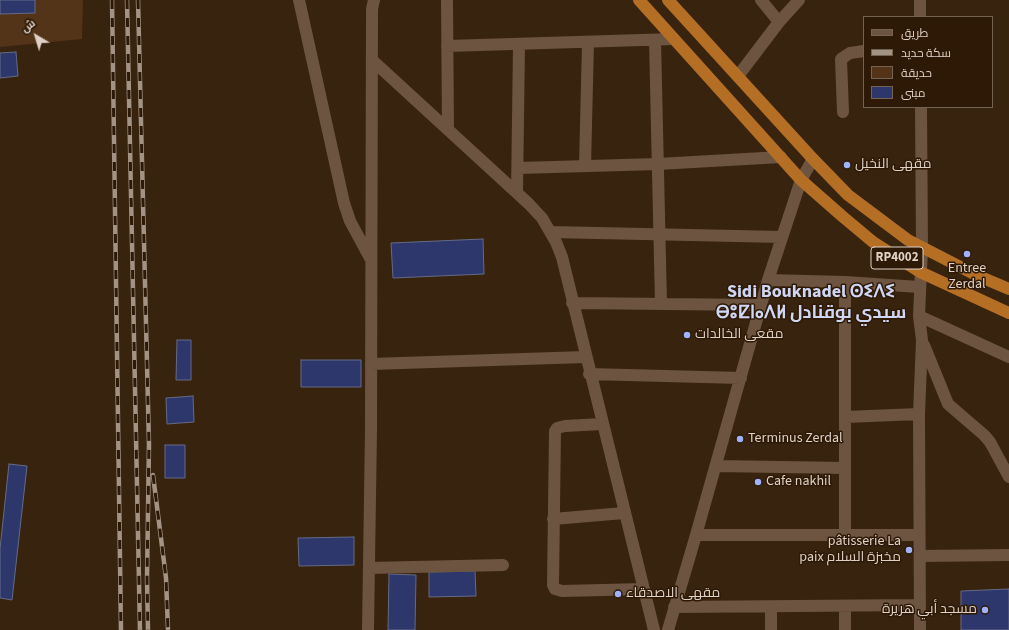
<!DOCTYPE html>
<meta charset="utf-8">
<style>
body{margin:0}
#map{position:relative;width:1009px;height:630px;overflow:hidden;background:#38230f;font-family:"Source Sans 3",Cairo,sans-serif}
canvas{display:block}
.legend{position:absolute;left:863px;top:16px;width:130px;height:92px;box-sizing:border-box;background:#2d1906;border:1px solid #746353;margin:0;padding:5px 7px;list-style:none;font-size:12px;color:#dfd1c6}
.legend li{display:flex;align-items:center;gap:8px;height:20px}
.legend b{width:20px;border:1px solid #746353}
.north{position:absolute;left:16px;top:16px;width:40px;height:40px;-webkit-text-stroke:3px #2d1906;paint-order:stroke;rotate:322deg;font-size:11px;font-weight:700;line-height:16px;text-align:center;color:#dfd1c6}
.north::after{content:'';display:block;margin:auto;width:14px;height:18px;background:#dfd1c6;clip-path:polygon(50% 0,100% 100%,50% 72%,0 100%)}
</style>
<div id="map">
<canvas width="1009" height="630"></canvas>
<ul class="legend">
<li><b style="height:5px;background:#6c5440"></b>طريق</li>
<li><b style="height:5px;background:#a39385"></b>سكة حديد</li>
<li><b style="height:11px;background:#533418"></b>حديقة</li>
<li><b style="height:11px;background:#2e376b"></b>مبنى</li>
</ul>
<div class="north">ش</div>
</div>
<script>
const ctx = document.querySelector('canvas').getContext('2d');
ctx.lineJoin = 'round';
function fillPath(path, color) { ctx.fillStyle = color; ctx.fill(path, 'evenodd'); }
const poly = rows => new Path2D(rows.map(r => 'M' + r).join(''));
function stroke(path, color, width, dash) { ctx.strokeStyle = color; ctx.lineWidth = width; ctx.lineCap = dash ? 'butt' : 'round'; ctx.setLineDash(dash || []); ctx.stroke(path); }
function write(font, color, halo, rows, align = 'center') {
  ctx.font = font + ' "Source Sans 3",Cairo,"Noto Sans Tifinagh",sans-serif'; ctx.lineWidth = 3; ctx.setLineDash([]); ctx.textBaseline = 'middle'; ctx.strokeStyle = halo; ctx.fillStyle = color; for (const [text, x, y, turn = 0] of rows) {
    ctx.save(); ctx.translate(x, y); ctx.rotate((+turn || 0) * Math.PI / 180); ctx.textAlign = isNaN(turn) ? turn : align; if (halo) ctx.strokeText(text, 0, 0); ctx.fillText(text, 0, 0); ctx.restore();
  }
}
const green = poly([
 [0,0,83,0,82,39,0,47]
]);
const building = poly([
 [0,0,35,0,35,13,0,14,0,0],
 [16,52,18,76,0,78,0,53,16,52],
 [483,239,484,274,393,278,391,243,483,239],
 [177,340,191,340,191,380,176,380,177,340],
 [301,360,361,360,361,387,301,387,301,360],
 [193,396,194,422,167,424,166,398,193,396],
 [165,445,185,445,185,478,165,478,165,445],
 [9,464,27,466,12,600,0,598,0,549,9,464],
 [354,537,354,565,299,566,298,538,354,537],
 [475,571,476,596,429,597,429,572,475,571],
 [389,574,416,575,415,630,388,630,389,574],
 [1009,589,1009,630,961,630,961,591,1009,589]
]);
const minor = poly([
 [299,0,344,203,350,221,370,258],
 [447,0,448,130],
 [920,17,920,0],
 [779,22,799,0],
 [655,40,661,304],
 [447,46,674,39],
 [372,60,529,204,542,218,556,242,562,257,654,630],
 [738,76,779,22,761,0],
 [843,112,841,59,850,53,864,51],
 [585,166,588,42],
 [518,168,658,164,781,157],
 [517,193,519,45],
 [551,232,782,237],
 [768,280,845,282,919,287],
 [572,303,761,305],
 [919,316,1009,357],
 [924,345,948,404,984,435,990,442,1009,477],
 [371,364,585,357],
 [589,374,741,378],
 [845,417,919,414],
 [602,424,565,426,557,428,555,431,553,585,555,589,562,591,644,589],
 [716,466,845,468],
 [553,519,624,513],
 [696,535,919,535],
 [845,536,845,282],
 [920,556,1009,555],
 [369,568,503,565],
 [674,607,920,605],
 [771,607,771,630],
 [368,630,371,430,372,9,374,0],
 [668,630,696,535,768,280,801,180,813,159],
 [845,630,845,606],
 [920,630,919,414,922,340,919,316,922,248,921,107]
]);
const trunk = poly([
 [639,0,801,180,842,216,873,242,920,272,1009,313],
 [668,0,813,159,848,195,908,240,976,275,1009,289]
]);
const rail = poly([
 [112,0,121,630],
 [127,0,140,630],
 [138,0,149,444,147,579,148,630],
 [153,475,166,578,168,630]
]);
const markers = [
 [847,165,4,"#a1b2fd"],
 [967,254,4,"#a1b2fd"],
 [687,335,4,"#a1b2fd"],
 [740,439,4,"#a1b2fd"],
 [758,482,4,"#a1b2fd"],
 [909,550,4,"#a1b2fd"],
 [618,594,4,"#a1b2fd"],
 [985,610,4,"#a1b2fd"]
];
const shields = [
 [897,258,52]
];
const shieldNames = [
 ["RP4002",897,258]
];
const poiNames = [
 ["مقهى النخيل",855,165],
 ["Entree",967,269,"center"],
 ["Zerdal",967,285,"center"],
 ["مقعى الخالدات",695,335],
 ["Terminus Zerdal",748,439],
 ["Cafe nakhil",766,482],
 ["pâtisserie La",901,542,"right"],
 ["paix مخبزة السلام",901,558,"right"],
 ["مقهى الاصدقاء",626,594],
 ["مسجد أبي هريرة",977,610,"right"]
];
const districtNames = [
 ["Sidi Bouknadel ⵙⵉⴷⵉ",811,293],
 ["ⴱⵓⵇⵏⴰⴷⵍ سيدي بوقنادل",811,314]
];
fillPath(green, '#533418');
fillPath(building, '#2e376b');
stroke(building, '#646b87', 1);
stroke(minor, '#6c5440', 12);
stroke(trunk, '#b56f25', 12);
stroke(rail, '#a39385', 4.5);
stroke(rail, '#2d1906', 3, [9]);
for (const [x, y, r, color] of markers) { const dot = new Path2D(); dot.arc(x, y, r, 0, 2 * Math.PI); ctx.fillStyle = color; ctx.fill(dot); stroke(dot, '#2d1906', 1.5); }
for (const [x, y, w] of shields) { const box = new Path2D(); box.roundRect(x - w / 2, y - 11, w, 22, 3); ctx.fillStyle = '#2d1906'; ctx.fill(box); stroke(box, '#dfd1c6', 1); }
write('bold 13px', '#dfd1c6', null, shieldNames);
write('14px', '#dfd1c6', '#2d1906', poiNames, 'left');
write('bold 18px', '#d0d7f4', '#2d1906', districtNames);
</script>
